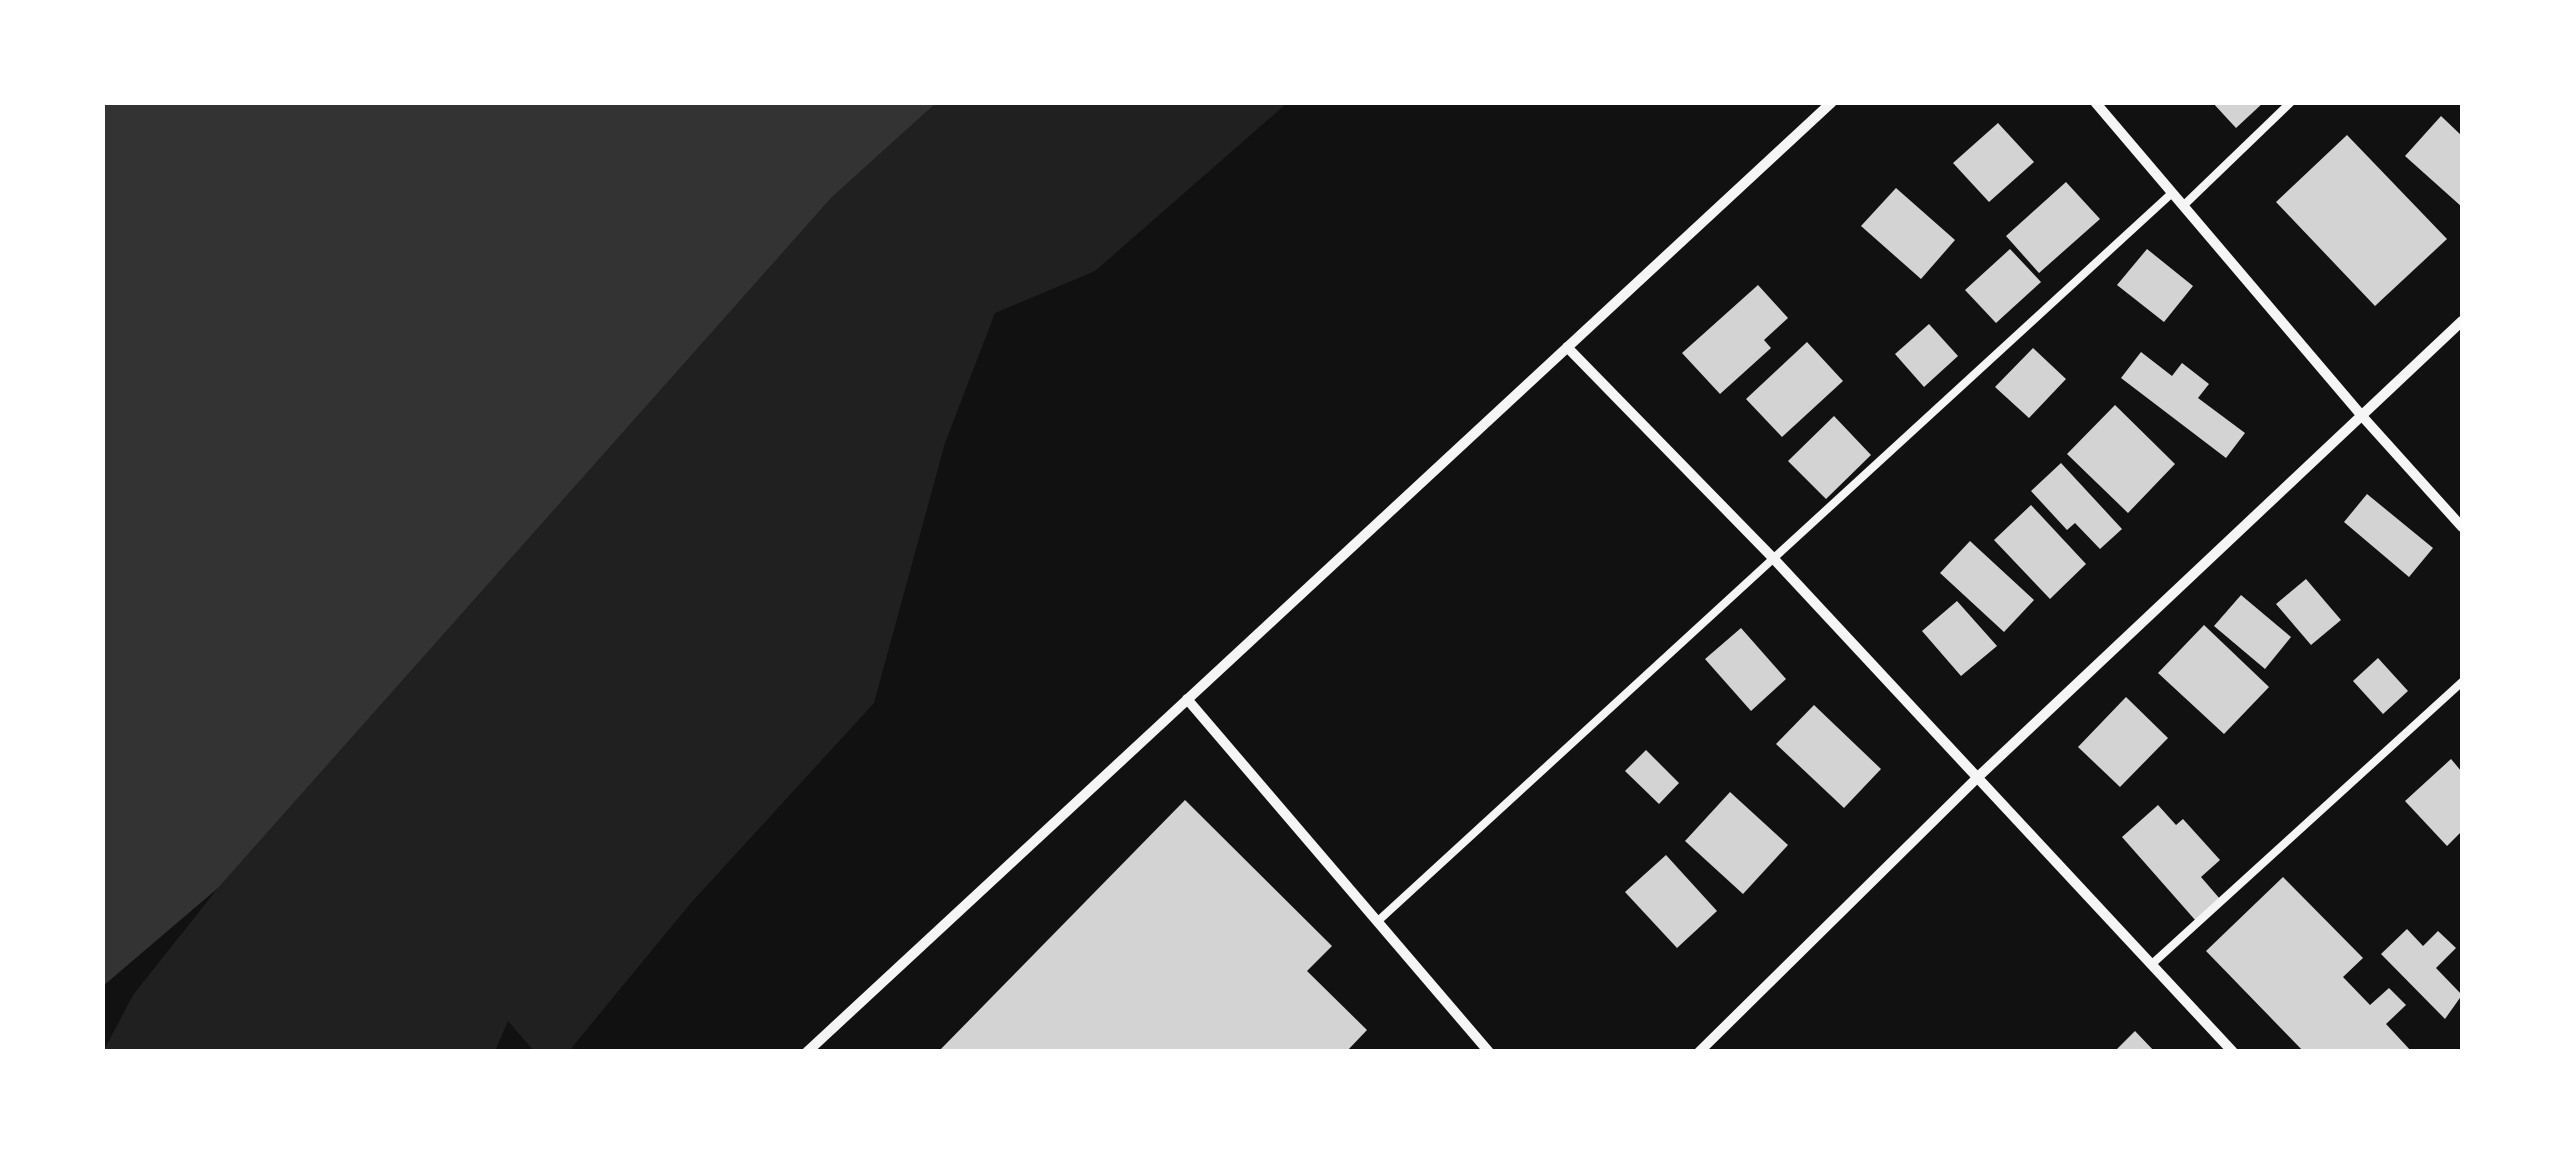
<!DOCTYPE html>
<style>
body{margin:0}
#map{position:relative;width:2565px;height:1154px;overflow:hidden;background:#111;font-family:Helvetica,sans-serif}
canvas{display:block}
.frame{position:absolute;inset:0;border:105px solid #fff;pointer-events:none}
</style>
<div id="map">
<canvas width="2565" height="1154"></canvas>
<div class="frame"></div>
</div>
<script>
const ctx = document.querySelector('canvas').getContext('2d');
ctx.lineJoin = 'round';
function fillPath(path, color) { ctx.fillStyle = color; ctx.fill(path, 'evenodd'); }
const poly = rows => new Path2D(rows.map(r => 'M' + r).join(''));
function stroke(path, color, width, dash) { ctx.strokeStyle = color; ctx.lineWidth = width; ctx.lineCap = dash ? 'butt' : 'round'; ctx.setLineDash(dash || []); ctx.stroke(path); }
const green = poly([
 [936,103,1287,103,1095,271,995,313,945,443,874,703,690,904,569,1051,534,1051,508,1021,495,1051,103,1052,133,995,218,888,832,197]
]);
const water = poly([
 [103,102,936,103,832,197,218,888,103,986]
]);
const building = poly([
 [2212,102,2264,102,2236,128],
 [2441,116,2462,136,2462,207,2405,156],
 [1998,123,2034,162,1989,202,1953,163],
 [2347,135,2447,239,2375,306,2276,202],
 [2066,182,2100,219,2039,273,2006,236],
 [1896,188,1955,240,1921,279,1861,226],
 [2010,249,2041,282,1996,323,1965,290],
 [2147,249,2193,286,2164,322,2117,285],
 [1758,285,1788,318,1764,340,1771,348,1720,394,1682,353],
 [1929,324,1958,356,1924,387,1895,354],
 [1807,342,1843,381,1782,437,1746,399],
 [2033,348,2066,379,2029,418,1995,387],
 [2141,352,2172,376,2182,363,2209,384,2198,398,2245,433,2226,458,2121,378],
 [2115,405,2175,464,2128,513,2067,454],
 [1834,416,1871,455,1826,499,1788,461],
 [2061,463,2122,529,2100,549,2075,523,2067,530,2031,491],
 [2367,494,2433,548,2409,577,2344,522],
 [2031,505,2086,564,2050,599,1994,540],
 [1970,541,2034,600,2004,632,1940,573],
 [2306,579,2341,620,2311,645,2276,604],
 [2241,595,2291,637,2265,669,2214,626],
 [1957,601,1997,646,1961,676,1922,631],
 [2204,625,2269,687,2224,734,2158,673],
 [1741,628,1786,679,1751,711,1705,659],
 [2378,658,2408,691,2383,714,2353,681],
 [2126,697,2168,738,2120,787,2078,747],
 [1814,705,1881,769,1844,808,1776,744],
 [1646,750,1679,783,1659,804,1625,771],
 [2451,759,2462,772,2462,831,2447,846,2405,801],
 [1730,792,1788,845,1743,894,1685,841],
 [1185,800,1332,946,1307,971,1367,1030,1346,1052,938,1052],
 [2158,805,2176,825,2183,819,2220,860,2201,877,2220,899,2196,921,2122,837],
 [1666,855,1717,911,1677,948,1625,892],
 [2283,877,2363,958,2343,977,2370,1005,2389,988,2406,1005,2386,1024,2412,1052,2304,1052,2206,951],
 [2407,929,2423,946,2438,931,2456,948,2436,968,2462,995,2445,1019,2381,954],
 [2135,1031,2155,1052,2114,1052]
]);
const service = poly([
 [2183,206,2291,102],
 [1378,921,2172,193],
 [2152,964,2462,682]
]);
const minor = poly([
 [2095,102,2362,416,2462,527],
 [1567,347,1773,558,2233,1052],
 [1187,699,1489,1052],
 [807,1052,1832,102],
 [1699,1052,1979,776,2462,321]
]);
fillPath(green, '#202020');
fillPath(water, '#333');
fillPath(building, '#d3d3d3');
stroke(service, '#f5f5f5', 8);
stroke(minor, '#f5f5f5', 10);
</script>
